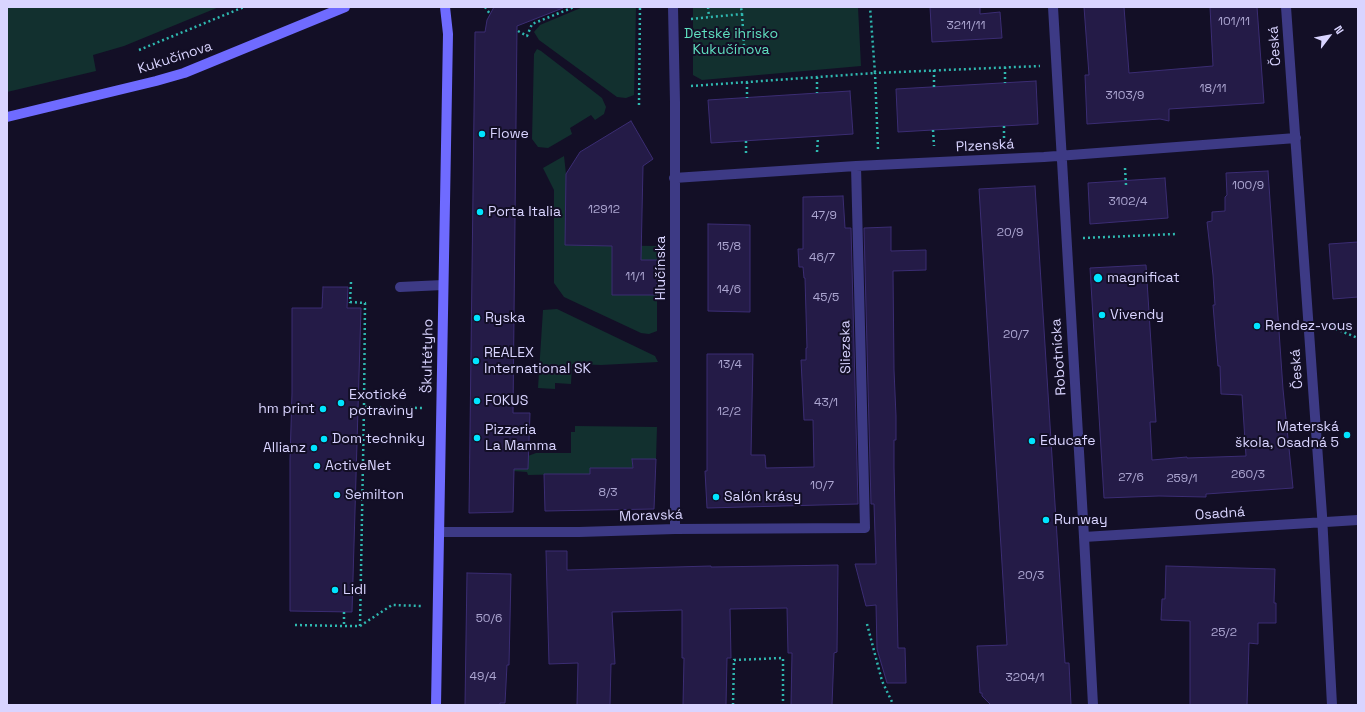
<!DOCTYPE html>
<meta charset="utf-8">
<style>
body{margin:0}
#map{position:relative;width:1365px;height:712px;overflow:hidden;background:#130f26;font-family:"Space Grotesk",sans-serif}
canvas{display:block}
.frame{position:absolute;inset:0;border:8px solid #d9d4ff;pointer-events:none}
.north{position:absolute;left:1309px;top:16px;width:40px;height:40px;-webkit-text-stroke:3px #130f26;paint-order:stroke;rotate:58deg;font-size:11px;font-weight:700;line-height:16px;text-align:center;color:#d9d4ff}
.north::after{content:'';display:block;margin:auto;width:14px;height:18px;background:#d9d4ff;clip-path:polygon(50% 0,100% 100%,50% 72%,0 100%)}
</style>
<div id="map">
<canvas width="1365" height="712"></canvas>
<div class="frame"></div>
<div class="north">N</div>
</div>
<script>
const ctx = document.querySelector('canvas').getContext('2d');
ctx.lineJoin = 'round';
function fillPath(path, color) { ctx.fillStyle = color; ctx.fill(path, 'evenodd'); }
const poly = rows => new Path2D(rows.map(r => 'M' + r).join(''));
function stroke(path, color, width, dash) { ctx.strokeStyle = color; ctx.lineWidth = width; ctx.lineCap = dash ? 'butt' : 'round'; ctx.setLineDash(dash || []); ctx.stroke(path); }
function write(font, color, halo, rows, align = 'center') {
  ctx.font = font + ' "Space Grotesk",sans-serif'; ctx.lineWidth = 4; ctx.setLineDash([]); ctx.textBaseline = 'middle'; ctx.strokeStyle = halo; ctx.fillStyle = color; for (const [text, x, y, turn = 0] of rows) {
    ctx.save(); ctx.translate(x, y); ctx.rotate((+turn || 0) * Math.PI / 180); ctx.textAlign = isNaN(turn) ? turn : align; if (halo) ctx.strokeText(text, 0, 0); ctx.fillText(text, 0, 0); ctx.restore();
  }
}
const green = poly([
 [7,7,219,7,124,46,93,55,96,71,7,92],
 [583,7,636,7,634,95,626,98,617,97,539,40,534,32,540,25],
 [693,7,858,7,861,66,702,80,693,75],
 [537,49,541,51,602,98,606,107,604,114,595,120,591,115,570,128,572,134,548,148,538,147,532,139,534,54],
 [564,156,566,174,566,245,658,246,657,260,613,260,612,295,657,295,657,331,649,334,641,333,564,297,554,283,554,190,543,168],
 [557,309,655,356,658,362,601,365,572,364,571,384,555,383,555,389,538,388,543,310],
 [575,426,657,427,656,459,632,459,633,473,607,474,607,468,590,468,590,474,577,477,577,474,528,475,527,472,513,471,492,458,469,458,470,454,528,456,536,453,571,453,571,432,575,432]
]);
const building = poly([
 [494,7,563,8,517,26,513,413,530,413,528,469,514,469,513,512,469,513,475,32,485,32,487,20,494,7],
 [930,7,980,7,980,14,1000,12,1002,38,932,42,930,7],
 [1084,7,1124,7,1129,73,1213,66,1210,7,1257,7,1264,103,1169,109,1169,121,1160,119,1087,124,1085,75,1089,75,1084,7],
 [1036,81,1038,124,898,132,896,89,1036,81],
 [850,91,853,134,711,143,708,100,850,91],
 [631,121,653,159,643,166,641,260,657,260,657,295,612,295,612,246,565,245,566,174,580,152,631,121],
 [1268,171,1283,389,1293,488,1206,494,1206,497,1159,496,1104,498,1090,268,1146,265,1156,422,1150,422,1152,460,1187,457,1187,458,1246,456,1242,395,1221,394,1220,366,1218,366,1213,305,1215,305,1213,275,1207,222,1212,221,1212,212,1225,211,1225,197,1227,195,1226,173,1268,171],
 [1165,178,1168,218,1090,224,1088,183,1165,178],
 [1035,186,1065,663,1069,663,1071,705,991,705,982,696,982,693,980,693,977,646,1007,645,979,189,1035,186],
 [843,196,845,228,851,228,858,504,707,508,705,471,707,471,707,354,753,354,751,455,765,455,766,468,814,467,813,420,804,420,801,360,806,360,806,348,807,348,805,278,804,278,803,267,799,267,798,249,803,249,803,197,843,196],
 [708,224,750,225,750,312,708,311,708,224],
 [891,227,891,251,926,250,926,270,893,271,894,370,896,416,896,440,894,440,894,468,898,648,905,648,906,683,887,683,877,649,876,605,866,606,855,564,876,564,874,504,871,504,864,228,891,227],
 [1358,242,1358,297,1333,299,1329,244,1358,242],
 [323,287,348,287,347,308,361,308,352,612,290,611,290,460,292,393,292,308,322,308,323,287],
 [632,459,656,459,654,509,545,511,544,474,590,474,590,468,633,468,632,459],
 [546,551,567,551,567,570,711,566,711,567,838,565,837,652,834,653,832,705,791,705,792,653,788,653,787,608,730,609,731,658,727,658,726,705,683,705,684,658,682,658,682,610,612,612,615,664,611,664,610,705,577,705,578,663,549,664,546,551],
 [1166,566,1275,569,1274,603,1276,603,1276,623,1258,623,1258,644,1249,643,1247,705,1190,705,1190,621,1161,620,1162,599,1165,599,1166,566],
 [467,573,511,574,509,665,507,665,505,703,500,703,500,705,465,705,467,573]
]);
const path = poly([
 [485,7,490,14],
 [708,7,709,17],
 [742,14,744,45],
 [691,19,742,14,741,7],
 [518,31,527,36,532,24,574,7],
 [139,50,244,7],
 [1005,67,1005,83],
 [934,70,934,87],
 [817,77,817,93],
 [747,82,747,98],
 [691,86,875,73,870,7],
 [639,105,640,7],
 [1004,126,1004,141],
 [933,130,934,146],
 [746,141,746,156],
 [878,149,875,73,1040,66],
 [817,152,818,137],
 [1125,168,1126,185],
 [1083,238,1176,234],
 [351,282,350,302,365,303,364,407],
 [1326,325,1358,338],
 [344,612,344,626,360,626,364,407,424,408],
 [867,624,882,681,892,702],
 [295,625,344,626],
 [360,626,392,605,422,606],
 [733,705,734,660,783,658,783,705]
]);
const lane = poly([
 [400,287,443,285]
]);
const street = poly([
 [673,7,675,102,675,529],
 [1053,7,1084,537,1093,705],
 [1286,7,1322,515,1332,705],
 [674,178,856,166,1044,157,1296,138],
 [439,532,579,532,675,529,865,528,856,166],
 [1084,537,1358,520]
]);
const secondary = poly([
 [7,117,156,81,184,73,345,7],
 [436,705,448,34,445,7]
]);
const markers = [
 [482,134,4,"#00e5ff"],
 [480,212,4,"#00e5ff"],
 [1098,278,5,"#00e5ff"],
 [1102,315,4,"#00e5ff"],
 [477,318,4,"#00e5ff"],
 [1257,326,4,"#00e5ff"],
 [476,361,4,"#00e5ff"],
 [477,401,4,"#00e5ff"],
 [341,403,4,"#00e5ff"],
 [323,409,4,"#00e5ff"],
 [1347,435,4,"#00e5ff"],
 [477,438,4,"#00e5ff"],
 [324,439,4,"#00e5ff"],
 [1032,441,4,"#00e5ff"],
 [314,448,4,"#00e5ff"],
 [317,466,4,"#00e5ff"],
 [337,495,4,"#00e5ff"],
 [716,497,4,"#00e5ff"],
 [1046,520,4,"#00e5ff"],
 [335,590,4,"#00e5ff"]
];
const numberNames = [
 ["101/11",1234,22],
 ["3211/11",966,26],
 ["18/11",1213,89],
 ["3103/9",1125,96],
 ["100/9",1248,186],
 ["3102/4",1128,202],
 ["12912",604,210],
 ["47/9",824,216],
 ["20/9",1010,233],
 ["15/8",729,247],
 ["46/7",822,258],
 ["11/1",635,277],
 ["14/6",729,290],
 ["45/5",826,298],
 ["20/7",1016,335],
 ["13/4",730,365],
 ["43/1",826,403],
 ["12/2",729,412],
 ["260/3",1248,475],
 ["27/6",1131,478],
 ["259/1",1182,479],
 ["10/7",822,486],
 ["8/3",608,493],
 ["20/3",1031,576],
 ["50/6",489,619],
 ["25/2",1224,633],
 ["49/4",483,677],
 ["3204/1",1025,678]
];
const parkNames = [
 ["Detské ihrisko",731,34],
 ["Kukučínova",731,50]
];
const streetNames = [
 ["Česká",1275,46,-94],
 ["Kukučínova",175,58,-18],
 ["Plzenská",985,146,-3],
 ["Hlučínska",661,268,-90],
 ["Sliezska",846,347,-91],
 ["Škultétyho",428,356,-89],
 ["Robotnícka",1059,357,-94],
 ["Česká",1297,369,-94],
 ["Osadná",1220,514,-4],
 ["Moravská",651,516,-2]
];
const poiNames = [
 ["Flowe",490,134],
 ["Porta Italia",488,212],
 ["magnificat",1107,278],
 ["Vivendy",1110,315],
 ["Ryska",485,318],
 ["Rendez-vous",1265,326],
 ["REALEX",484,353],
 ["International SK",484,369],
 ["Exotické",349,395],
 ["potraviny",349,411],
 ["FOKUS",485,401],
 ["hm print",315,409,"right"],
 ["Materská",1339,427,"right"],
 ["škola, Osadná 5",1339,443,"right"],
 ["Pizzeria",485,430],
 ["La Mamma",485,446],
 ["Dom techniky",332,439],
 ["Educafe",1040,441],
 ["Allianz",306,448,"right"],
 ["ActiveNet",325,466],
 ["Semilton",345,495],
 ["Salón krásy",724,497],
 ["Runway",1054,520],
 ["Lidl",343,590]
];
fillPath(green, '#12302f');
fillPath(building, '#241b47');
stroke(building, '#3b2d73', 1);
stroke(path, '#2fb8b0', 2.5, [2, 3]);
stroke(lane, '#3d3a85', 10);
stroke(street, '#3d3a85', 10);
stroke(secondary, '#6f6bff', 10);
for (const [x, y, r, color] of markers) { const dot = new Path2D(); dot.arc(x, y, r, 0, 2 * Math.PI); ctx.fillStyle = color; ctx.fill(dot); stroke(dot, '#130f26', 1.5); }
write('12px', '#aca6d1', null, numberNames);
write('14px', '#5fe0c0', '#130f26', parkNames);
write('14px', '#d9d4ff', '#130f26', streetNames);
write('14px', '#d9d4ff', '#130f26', poiNames, 'left');
</script>
